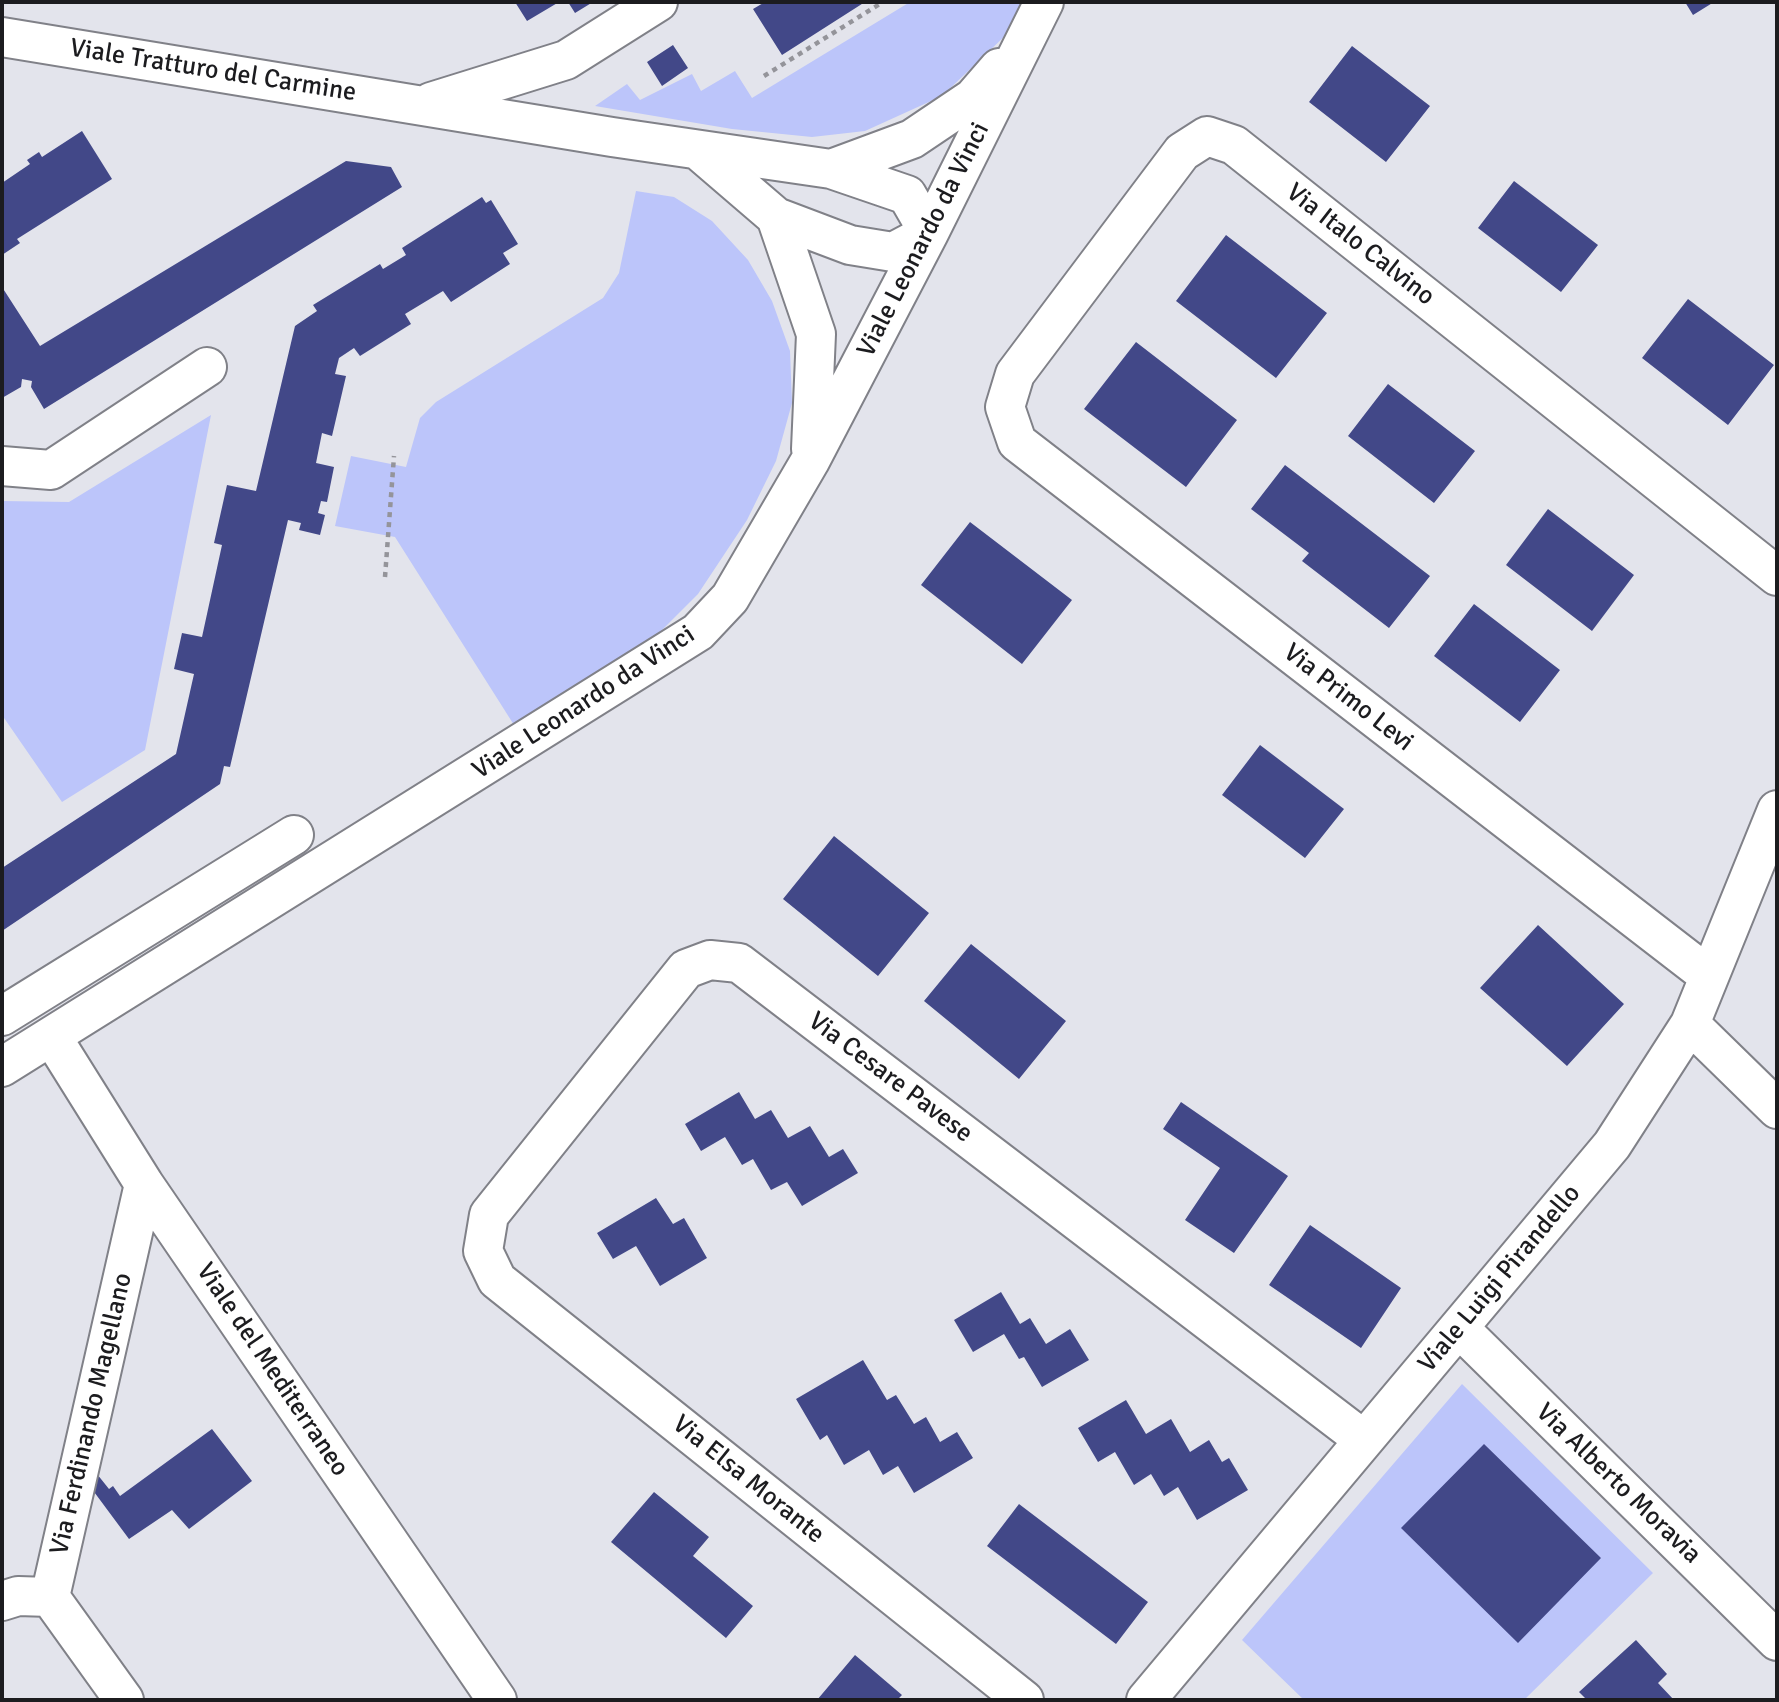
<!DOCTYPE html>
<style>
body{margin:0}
#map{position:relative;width:1779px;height:1702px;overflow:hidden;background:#e3e4ec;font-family:Signika,sans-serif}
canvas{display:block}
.frame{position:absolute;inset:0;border:4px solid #1c1c1f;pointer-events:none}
</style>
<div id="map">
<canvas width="1779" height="1702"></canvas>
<div class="frame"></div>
</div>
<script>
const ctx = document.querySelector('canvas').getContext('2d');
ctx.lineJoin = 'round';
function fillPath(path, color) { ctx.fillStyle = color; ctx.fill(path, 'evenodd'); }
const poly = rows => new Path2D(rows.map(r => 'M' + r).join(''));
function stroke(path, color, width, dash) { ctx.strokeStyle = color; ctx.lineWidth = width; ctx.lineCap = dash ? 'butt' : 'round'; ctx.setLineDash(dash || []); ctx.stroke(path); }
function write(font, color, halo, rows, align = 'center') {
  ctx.font = font + ' Signika,sans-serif'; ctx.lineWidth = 7; ctx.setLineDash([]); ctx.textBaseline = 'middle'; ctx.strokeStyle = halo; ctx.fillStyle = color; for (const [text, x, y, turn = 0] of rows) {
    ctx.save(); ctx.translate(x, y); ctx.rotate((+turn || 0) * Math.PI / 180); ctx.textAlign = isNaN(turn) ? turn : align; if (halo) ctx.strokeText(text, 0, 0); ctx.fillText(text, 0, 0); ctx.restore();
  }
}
const green = poly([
 [910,2,1024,2,1007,34,942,96,865,131,812,137,732,129,595,106,627,84,640,100,692,74,701,91,735,71,752,98],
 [636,191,674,197,712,221,748,260,772,301,790,351,792,403,776,461,747,520,698,594,660,632,514,725,395,537,335,526,351,456,406,467,420,418,436,402,603,298,619,273],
 [211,415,145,750,62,802,2,715,2,501,69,502],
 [1462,1384,1653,1573,1524,1700,1304,1700,1242,1640]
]);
const building = poly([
 [515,2,559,2,527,21],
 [568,2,593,2,575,13],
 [765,2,865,2,782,55,753,9],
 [1685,2,1714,2,1693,15],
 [673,45,688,68,662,86,647,62],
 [1352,46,1430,106,1386,162,1309,102],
 [82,131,112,179,17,239,20,243,2,255,2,183,30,164,27,160,39,152,42,157],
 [346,161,391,167,402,187,44,409,31,387,32,381,22,379,21,387,2,398,2,287,40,346],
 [1514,181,1598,245,1561,292,1478,228],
 [482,197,486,203,491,200,518,244,503,253,510,264,451,302,443,291,405,314,411,324,360,356,354,348,339,358,335,374,346,376,332,436,322,433,316,463,334,467,327,502,321,501,318,513,325,515,320,535,299,530,301,523,288,520,230,767,224,766,220,784,2,931,2,868,176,754,194,674,174,669,182,633,202,637,222,545,214,543,227,485,256,491,295,326,317,311,313,305,380,264,383,269,406,255,402,248],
 [1226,235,1327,313,1276,378,1176,301],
 [1688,299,1774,365,1728,425,1642,358],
 [1136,342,1237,420,1186,487,1084,409],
 [1388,384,1475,451,1434,503,1348,436],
 [1285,465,1430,576,1389,628,1302,561,1309,553,1251,509],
 [1548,509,1634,575,1592,631,1506,565],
 [970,522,1072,600,1022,664,921,585],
 [1474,604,1560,670,1520,722,1434,656],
 [1260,745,1344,809,1305,858,1222,795],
 [834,836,929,913,878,976,783,899],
 [1538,925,1624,1004,1567,1066,1480,988],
 [971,944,1066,1021,1019,1079,924,1001],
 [739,1092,755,1119,771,1110,788,1138,810,1126,829,1157,843,1149,858,1173,802,1206,787,1182,771,1190,753,1159,742,1165,725,1137,701,1151,685,1124],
 [1181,1102,1288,1176,1234,1253,1185,1220,1220,1168,1163,1129],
 [656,1198,673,1224,684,1218,707,1258,660,1286,636,1246,613,1259,597,1233],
 [1310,1225,1401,1288,1361,1348,1269,1285],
 [1001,1292,1020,1324,1030,1318,1046,1344,1070,1329,1089,1360,1042,1387,1024,1357,1019,1359,1004,1334,973,1352,954,1320],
 [863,1360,887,1400,896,1395,914,1424,926,1417,940,1442,957,1432,973,1458,914,1493,898,1466,883,1475,869,1450,844,1465,827,1435,820,1440,796,1399],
 [1126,1400,1146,1434,1171,1419,1190,1452,1209,1440,1222,1462,1229,1458,1248,1490,1197,1520,1178,1487,1164,1496,1151,1474,1134,1485,1115,1452,1098,1462,1078,1428],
 [212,1429,252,1481,189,1529,172,1510,129,1539,83,1477,93,1469,109,1489,113,1486,120,1496],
 [1484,1444,1601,1558,1518,1643,1401,1528],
 [654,1492,709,1537,693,1556,753,1606,726,1638,611,1542],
 [1019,1504,1148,1602,1116,1644,987,1546],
 [1636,1640,1667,1674,1658,1683,1674,1700,1587,1700,1579,1692],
 [855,1655,902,1695,897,1700,817,1700]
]);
const path = poly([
 [764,76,883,2],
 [385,577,394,456]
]);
const minor = poly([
 [2,37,612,137,831,169,907,195,929,233],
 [431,102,566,60,658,2],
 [698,150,776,217,850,245,893,252,929,233],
 [831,169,912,139,973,98,999,68],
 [776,217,816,334,811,449],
 [2,466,51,470,207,367],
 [1709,976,1017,442,1005,407,1015,374,1182,152,1207,136,1234,145,1777,576],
 [2,1016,294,835],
 [1690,1024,1777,1109],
 [52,1037,144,1184,497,1700],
 [2,1067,698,632,730,598,810,461,929,233,1044,2],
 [1459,1328,1777,1641],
 [50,1597,124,1700],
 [2,1601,18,1596,50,1597,144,1184],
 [1024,1700,497,1280,483,1251,489,1215,686,969,710,960,739,963,1364,1440],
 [1146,1700,1612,1145,1690,1024,1777,810]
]);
const streetNames = [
 ["Viale Tratturo del Carmine",213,71,9],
 ["Viale Leonardo da Vinci",924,240,-63],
 ["Via Italo Calvino",1360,245,38],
 ["Via Primo Levi",1348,698,38],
 ["Viale Leonardo da Vinci",584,703,-33],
 ["Via Cesare Pavese",890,1078,37],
 ["Viale Luigi Pirandello",1500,1279,-50],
 ["Viale del Mediterraneo",272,1370,56],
 ["Via Ferdinando Magellano",92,1414,-77],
 ["Via Elsa Morante",748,1480,39],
 ["Via Alberto Moravia",1618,1484,44]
];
fillPath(green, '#bcc5fa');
fillPath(building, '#424888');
stroke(minor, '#808188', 42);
stroke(path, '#94949a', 4.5, [5, 5]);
stroke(minor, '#fff', 38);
write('26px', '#1c1c1f', '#fff', streetNames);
</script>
